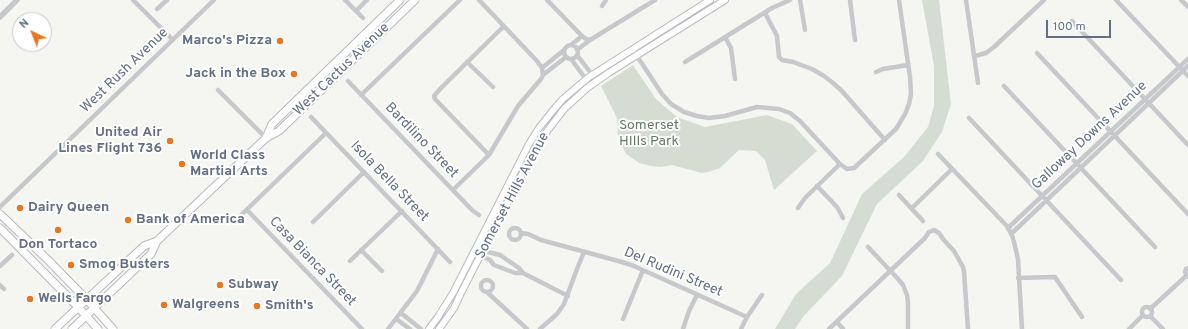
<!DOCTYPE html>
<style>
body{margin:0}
#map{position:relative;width:1188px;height:329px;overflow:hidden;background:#f5f6f2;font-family:Overpass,sans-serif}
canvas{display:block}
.north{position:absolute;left:12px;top:12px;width:40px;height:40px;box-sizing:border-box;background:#fff;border:1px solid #c1c5ce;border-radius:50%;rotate:317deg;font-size:11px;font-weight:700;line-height:16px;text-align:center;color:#646f84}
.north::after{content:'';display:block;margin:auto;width:14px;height:18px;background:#e67823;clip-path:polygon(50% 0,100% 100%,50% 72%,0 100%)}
.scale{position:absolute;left:1046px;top:20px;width:65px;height:18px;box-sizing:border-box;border:2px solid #646f84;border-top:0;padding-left:5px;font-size:12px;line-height:14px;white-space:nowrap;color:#646f84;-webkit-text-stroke:3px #fff;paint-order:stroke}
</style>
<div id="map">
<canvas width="1188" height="329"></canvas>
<div class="north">N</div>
<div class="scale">100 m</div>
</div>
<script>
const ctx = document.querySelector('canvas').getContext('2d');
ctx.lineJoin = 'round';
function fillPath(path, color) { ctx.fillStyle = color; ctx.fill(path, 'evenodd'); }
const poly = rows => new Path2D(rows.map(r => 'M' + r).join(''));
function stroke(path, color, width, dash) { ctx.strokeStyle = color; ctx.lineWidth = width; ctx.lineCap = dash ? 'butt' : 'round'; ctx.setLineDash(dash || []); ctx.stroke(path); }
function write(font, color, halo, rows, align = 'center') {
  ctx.font = font + ' Overpass,sans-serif'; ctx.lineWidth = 4; ctx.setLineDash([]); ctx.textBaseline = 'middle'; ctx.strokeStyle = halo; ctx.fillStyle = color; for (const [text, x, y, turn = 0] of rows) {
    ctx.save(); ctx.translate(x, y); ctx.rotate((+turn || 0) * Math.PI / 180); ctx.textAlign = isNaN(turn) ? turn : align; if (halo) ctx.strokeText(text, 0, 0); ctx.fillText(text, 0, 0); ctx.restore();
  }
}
const green = poly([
 [922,0,939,0,951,104,942,132,923,161,877,204,842,276,803,317,795,329,775,329,796,294,830,263,862,194,904,157,928,127,934,106,934,66],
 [633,65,656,99,677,117,705,127,767,115,792,124,817,151,774,190,765,160,756,151,739,150,720,168,708,172,702,173,672,165,661,167,651,166,639,163,626,154,621,144,618,136,617,118,601,86]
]);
const minor = poly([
 [133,0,173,40],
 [345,0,363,18],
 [547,0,582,36,586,39,590,40,655,0],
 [800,0,805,30],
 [850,0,855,40],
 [966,0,978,83],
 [1116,0,1188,76],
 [1181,0,1188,7],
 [602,6,606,0],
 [157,9,167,0],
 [356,11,367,0],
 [765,13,777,36,779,57,782,60,793,62,812,69,824,76,833,83,841,90,885,140],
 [1072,21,1188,145],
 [725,37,731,48,735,79],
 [571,45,582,36],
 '564 52a7 7 0 1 1 14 0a7 7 0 1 1-14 0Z',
 [577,50,590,40],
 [635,53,662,94,671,104,684,112,697,116,709,118,725,116,757,107,779,109,790,113,800,121,840,164,847,169,854,168,896,129,905,114,909,104,911,94,910,77,899,0],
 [1037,53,1188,214],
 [577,55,597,81],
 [975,56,986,53,994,47,1044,0],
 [571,59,591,86],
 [467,62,493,87],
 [685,62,772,8,790,0],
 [542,68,564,50],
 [876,72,883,69,908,65],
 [543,75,566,57],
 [348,81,472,210,479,215],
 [1004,86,1155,247],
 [218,90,266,138],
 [361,95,460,0],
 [311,117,450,262],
 [969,118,1121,280],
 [938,154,1006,225,1012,235,1014,242,1018,259,1022,329],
 [489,155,435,99,434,96,441,88,504,26],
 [817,186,837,207,843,218],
 [453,190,489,155,518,106,541,79,543,75,542,68,537,61,479,0],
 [899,195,923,221],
 [0,207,214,0],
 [798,208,805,198,840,164],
 [912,208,952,169],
 [247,210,362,329],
 [238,218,326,133],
 [313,222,364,172],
 '509 234a6 6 0 1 1 12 0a6 6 0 1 1-12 0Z',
 [1008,228,1188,59],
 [521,233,528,234,541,240,622,262,634,266,747,317],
 [1011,234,1188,66],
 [868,247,899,280,903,285,907,295,908,302,908,329],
 [475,249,481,256,490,260,494,265,515,273,523,273],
 [361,250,382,271],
 [480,250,500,255,519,268,523,273,568,296],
 [350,261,402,211],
 [0,266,12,255],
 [1187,277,1185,272,1186,269,1188,268],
 [1018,278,1055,277,1082,317],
 '481 286a6 6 0 1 1 12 0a6 6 0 1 1-12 0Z',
 [0,285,4,289],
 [488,293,527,329],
 '1142 312a5 5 0 1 1 10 0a5 5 0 1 1-10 0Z',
 [1150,309,1186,276],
 [401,313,421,329],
 [1150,316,1163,329],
 [396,319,410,329],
 [623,319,643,270],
 [837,322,843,329],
 [388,329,417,291,438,249],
 [540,329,557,314,564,304,577,269,584,252],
 [683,329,689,311,697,295],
 [741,329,747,317,762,295],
 [829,329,925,238,929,232,934,230,939,233,943,239,954,251,963,267,964,272,968,329],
 [1129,329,1143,315]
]);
const tertiary = poly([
 [0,17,17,0]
]);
const secondary = poly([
 [429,329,438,317,453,293,529,144,539,128,555,108,563,99,589,77,710,0],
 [439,329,454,308,460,295,535,149,548,130,564,109,587,88,610,72,725,0]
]);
const primary = poly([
 [266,138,272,124,400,0],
 [0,214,48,260,87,300,113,329],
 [0,228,79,308,98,329],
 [55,329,144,246,157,241,266,138,279,131,415,0],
 [72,329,151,254,157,241]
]);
const markers = [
 [280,41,4,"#e67823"],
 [294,74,4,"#e67823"],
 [170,141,4,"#e67823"],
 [182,164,4,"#e67823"],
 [20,208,4,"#e67823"],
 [128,220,4,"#e67823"],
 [58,230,4,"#e67823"],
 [71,265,4,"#e67823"],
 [220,285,4,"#e67823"],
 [30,299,4,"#e67823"],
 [164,305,4,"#e67823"],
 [257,306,4,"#e67823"]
];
const poiNames = [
 ["Marco's Pizza",272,41,"right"],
 ["Jack in the Box",286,74,"right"],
 ["United Air",162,133,"right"],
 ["Lines Flight 736",162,149,"right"],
 ["World Class",190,156],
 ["Martial Arts",190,172],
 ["Dairy Queen",28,208],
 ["Bank of America",136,220],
 ["Don Tortaco",58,245,"center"],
 ["Smog Busters",79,265],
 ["Subway",228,285],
 ["Wells Fargo",38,299],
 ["Walgreens",172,305],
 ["Smith's",265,306]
];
const streetNames = [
 ["West Cactus Avenue",342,70,-44],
 ["West Rush Avenue",125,71,-44],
 ["Galloway Downs Avenue",1090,136,-43],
 ["Bardilino Street",421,141,46],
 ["Isola Bella Street",389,182,46],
 ["Somerset Hills Avenue",513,196,-62],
 ["Casa Bianca Street",312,262,46],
 ["Del Rudini Street",673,273,23]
];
const parkNames = [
 ["Somerset",649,126],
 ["HIlls Park",649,142]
];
fillPath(green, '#d5ddd3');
stroke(secondary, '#b8bbc0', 8);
stroke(primary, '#b6b9be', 9);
stroke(minor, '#c6c8cc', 4.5);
stroke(tertiary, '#c6c8cc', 5.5);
stroke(secondary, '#fff', 6);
stroke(primary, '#fff', 7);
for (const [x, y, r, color] of markers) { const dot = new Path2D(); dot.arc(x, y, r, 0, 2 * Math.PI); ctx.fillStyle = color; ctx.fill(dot); stroke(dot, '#fff', 1.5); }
write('bold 14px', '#646f84', '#fff', poiNames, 'left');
write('14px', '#646f84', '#fff', streetNames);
write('14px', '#637b63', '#fff', parkNames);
</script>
